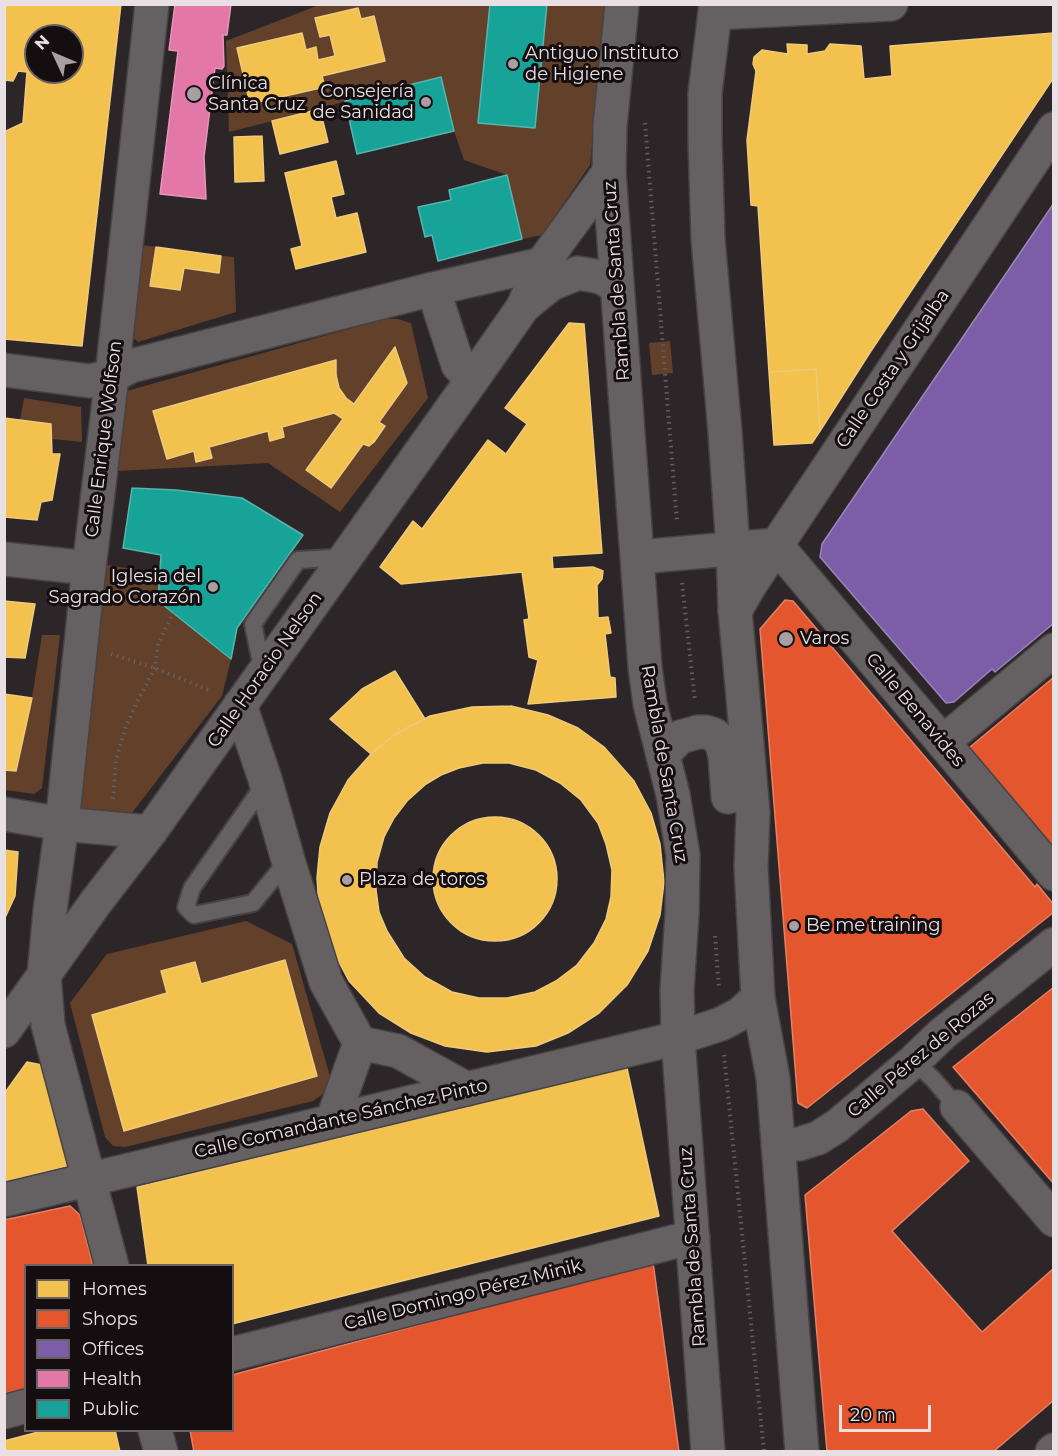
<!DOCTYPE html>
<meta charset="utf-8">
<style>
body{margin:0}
#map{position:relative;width:1058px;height:1456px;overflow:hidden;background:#2c2629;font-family:Montserrat,sans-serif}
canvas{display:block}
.frame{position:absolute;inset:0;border:6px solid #e9e0e3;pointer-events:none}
.legend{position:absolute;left:24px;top:1264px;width:210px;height:168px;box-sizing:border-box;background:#140e10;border:2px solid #696264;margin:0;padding:8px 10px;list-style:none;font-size:18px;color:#e9e0e3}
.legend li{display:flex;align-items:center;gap:12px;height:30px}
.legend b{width:30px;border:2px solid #696264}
.north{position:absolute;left:24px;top:24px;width:60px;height:60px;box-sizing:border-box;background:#140e10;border:2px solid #696264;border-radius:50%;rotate:314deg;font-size:16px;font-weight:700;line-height:24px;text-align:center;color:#e9e0e3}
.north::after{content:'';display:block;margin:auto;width:21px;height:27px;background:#a79fa2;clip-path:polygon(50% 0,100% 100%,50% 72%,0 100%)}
.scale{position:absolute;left:839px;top:1405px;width:92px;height:27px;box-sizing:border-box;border:3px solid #e9e0e3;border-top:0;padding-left:8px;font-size:18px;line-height:21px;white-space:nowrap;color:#e9e0e3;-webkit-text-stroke:4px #140e10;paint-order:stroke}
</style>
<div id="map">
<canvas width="1058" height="1456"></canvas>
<div class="frame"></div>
<ul class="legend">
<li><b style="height:16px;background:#f2c14e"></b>Homes</li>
<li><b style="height:16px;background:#e4572e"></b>Shops</li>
<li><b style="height:16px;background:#7b5ea7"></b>Offices</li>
<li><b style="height:16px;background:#e377a8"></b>Health</li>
<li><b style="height:16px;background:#17a398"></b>Public</li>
</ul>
<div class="north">N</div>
<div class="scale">20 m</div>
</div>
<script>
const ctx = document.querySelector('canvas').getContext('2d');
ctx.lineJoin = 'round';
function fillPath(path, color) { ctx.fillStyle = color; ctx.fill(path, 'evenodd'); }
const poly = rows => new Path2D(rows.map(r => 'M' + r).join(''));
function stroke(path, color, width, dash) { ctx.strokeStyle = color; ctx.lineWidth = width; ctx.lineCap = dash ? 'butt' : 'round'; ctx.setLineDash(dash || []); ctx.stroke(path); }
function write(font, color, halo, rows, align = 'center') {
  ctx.font = font + ' Montserrat,sans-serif'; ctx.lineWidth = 6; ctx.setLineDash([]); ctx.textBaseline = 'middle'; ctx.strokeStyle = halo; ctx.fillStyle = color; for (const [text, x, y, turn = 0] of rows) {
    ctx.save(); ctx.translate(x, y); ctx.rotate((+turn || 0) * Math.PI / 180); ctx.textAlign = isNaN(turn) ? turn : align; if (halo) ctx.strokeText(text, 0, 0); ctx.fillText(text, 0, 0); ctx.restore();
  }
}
const green = poly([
 [319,5,606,5,590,165,542,235,522,239,507,175,464,160,454,131,441,77,345,101,320,109,229,132,226,41],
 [142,245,156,247,151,286,180,289,184,268,218,273,221,256,234,257,236,312,138,342,130,335],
 [385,319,398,319,411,323,428,398,340,512,268,463,117,471,123,392],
 [670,341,673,373,652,375,649,343],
 [24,398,81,407,82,442,52,439,51,424,20,420],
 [107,565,160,573,158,602,231,659,222,696,128,818,113,817,80,809],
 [42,635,60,635,42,788,34,794,5,790,5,770,16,771,32,698],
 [246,921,292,944,331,1080,326,1092,313,1101,125,1147,113,1146,105,1137,70,1003,107,954]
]);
const homes = poly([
 [4,4,121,4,82,346,4,339,4,132,23,123,27,72,18,71,13,81,4,80,4,4],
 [36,36,72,36,72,72,36,72,36,36],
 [358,8,361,19,374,16,385,61,322,76,325,87,250,104,237,48,302,33,306,50,316,47,318,60,335,56,330,35,320,37,315,18,358,8],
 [1054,33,1054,77,869,354,820,431,816,369,769,372,758,206,751,205,747,140,756,71,753,64,754,57,762,50,788,54,787,44,807,45,807,54,825,51,830,44,861,46,864,79,892,76,890,46,1054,33],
 [320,109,328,142,280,154,272,121,320,109],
 [262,136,264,181,235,182,234,137,262,136],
 [336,161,344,194,331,197,336,218,357,213,366,252,296,269,291,249,302,246,285,173,336,161],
 [156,247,221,256,219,273,184,268,180,290,150,286,156,247],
 [569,323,584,324,602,553,552,556,553,569,593,567,603,571,602,579,597,585,598,618,608,617,611,633,605,634,610,677,615,678,616,697,528,704,538,660,529,657,524,620,529,619,522,572,401,584,380,567,413,521,422,529,488,440,506,454,527,424,505,408,569,323],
 [395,347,407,383,379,422,385,426,374,442,369,446,363,444,331,488,306,470,343,419,334,413,282,427,284,437,270,441,268,431,209,447,212,458,196,462,194,451,167,459,153,411,336,360,336,375,339,388,346,398,354,404,395,347],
 [816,369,820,431,812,443,774,445,769,372,816,369],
 [4,418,51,424,52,454,60,454,52,500,41,502,37,520,4,517,4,418],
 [4,601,35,604,25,658,4,657,4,601],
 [395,671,425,719,394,735,371,754,330,719,362,689,395,671],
 [4,694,32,698,16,771,4,770,4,694],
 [511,706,548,715,578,728,604,747,634,781,651,813,660,844,664,882,660,915,648,951,627,985,599,1013,568,1033,536,1046,487,1052,445,1046,411,1033,379,1013,349,981,330,945,319,907,317,878,320,847,330,813,348,780,371,754,394,735,430,716,472,707,511,706],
 [483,763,509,763,536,770,560,783,581,800,598,823,606,844,612,870,611,897,606,919,594,943,577,965,556,981,535,992,507,998,479,998,452,992,425,977,404,958,387,931,379,912,376,890,377,862,384,837,394,818,407,801,426,784,441,775,459,768,483,763],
 '433 879a62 62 0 1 1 124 0a62 62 0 1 1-124 0Z',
 [4,850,18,852,15,896,4,920,4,850],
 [285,960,317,1076,124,1131,92,1015,167,993,161,971,195,962,201,984,285,960],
 [27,1062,42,1065,71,1165,4,1182,4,1094,27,1062],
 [627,1068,659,1216,232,1324,232,1266,148,1266,137,1187,627,1068],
 [46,1430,115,1430,120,1452,4,1452,4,1441,46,1430]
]);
const shops = poly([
 [785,600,793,601,1035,887,1037,884,1054,905,1054,912,807,1108,798,1103,760,629,785,600],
 [1054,677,1054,849,970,750,970,747,1054,677],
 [1054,987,1054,1184,953,1067,1054,987],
 [923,1109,969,1161,892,1231,982,1332,1054,1268,1054,1400,993,1452,827,1452,805,1195,911,1111,923,1109],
 [70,1206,80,1215,93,1266,26,1266,26,1389,4,1395,4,1220,70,1206],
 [653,1262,679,1452,194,1452,190,1430,232,1430,232,1375,653,1262]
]);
const offices = poly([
 [1054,203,1054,623,995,672,992,669,954,702,946,703,820,557,822,544,1054,203]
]);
const health = poly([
 [175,4,231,4,227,35,223,35,224,66,222,69,215,68,204,157,206,199,160,194,178,51,169,50,175,4]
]);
const public = poly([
 [490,4,547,4,535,128,478,123,490,4],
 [441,77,454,131,357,154,345,101,441,77],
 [507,175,522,239,438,261,432,235,425,237,418,207,451,200,449,190,507,175],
 [132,488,176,490,242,498,303,535,237,628,231,659,158,601,161,555,123,548,132,488]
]);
const path = poly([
 [645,123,677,522],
 [682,583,695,701],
 [111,654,155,668,211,691],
 [113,799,116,760,125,729,137,702,155,668,158,644,173,613],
 [715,936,719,988],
 [724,1055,764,1452]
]);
const lane = poly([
 [263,672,253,624,298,560,346,557],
 [263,782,257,795,192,888,186,907,194,915,253,903,288,860],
 [914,1061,934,1080,957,1107]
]);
const street = poly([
 [715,13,891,4],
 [433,289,458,365,472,380],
 [524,306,551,284,578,273,601,277,617,286],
 [4,370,90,381,112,376,131,366,433,289,542,264],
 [638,557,776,545,1054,874],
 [4,559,89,568],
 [735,611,750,585,1054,129],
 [240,705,265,779,288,860,326,982,360,1043],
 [943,742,1054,650],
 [4,814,62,824,150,832],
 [4,1031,96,902,150,832,472,380,523,307,542,264,609,172],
 [957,1107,1054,1220],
 [332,1121,360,1043,398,1051,467,1089],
 [778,1145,799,1144,818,1138,837,1126,914,1061,942,1034,1054,944],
 [4,1200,678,1038,721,1024,740,1014,758,998],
 [112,1266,48,1025,44,975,50,911,62,824,89,568,112,376,152,4],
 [232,1354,693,1237],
 [4,1412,26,1406],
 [155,1430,161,1452],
 [1052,1452,1054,1450]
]);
const secondary = poly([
 [622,4,610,126,609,172,645,667,650,704,673,795,683,855,682,914,677,990,678,1038,708,1452],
 [716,4,705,93,705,140,708,239,725,432,733,549,735,611,742,686,753,813,751,867,758,998,773,1078,802,1452],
 [663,756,671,746,680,737,698,732,706,732,715,735,722,744,725,757,728,797]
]);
const markers = [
 [513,64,6,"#a79fa2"],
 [194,94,8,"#a79fa2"],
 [426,102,6,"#a79fa2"],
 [213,587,6,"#a79fa2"],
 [786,639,8,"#a79fa2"],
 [347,880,6,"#a79fa2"],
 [794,926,6,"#a79fa2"]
];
const poiNames = [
 ["Antiguo Instituto",525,54],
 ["de Higiene",525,75],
 ["Clínica",208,84],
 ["Santa Cruz",208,105],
 ["Consejería",414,92,"right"],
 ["de Sanidad",414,113,"right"],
 ["Iglesia del",201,577,"right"],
 ["Sagrado Corazón",201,598,"right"],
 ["Varos",800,639],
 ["Plaza de toros",359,880],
 ["Be me training",806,926]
];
const streetNames = [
 ["Rambla de Santa Cruz",617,281,-94],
 ["Calle Costa y Grijalba",893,369,-56],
 ["Calle Enrique Wolfson",104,439,-83],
 ["Calle Horacio Nelson",265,670,-55],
 ["Calle Benavides",915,710,50],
 ["Rambla de Santa Cruz",664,764,80],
 ["Calle Pérez de Rozas",921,1055,-40],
 ["Calle Comandante Sánchez Pinto",341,1119,-13],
 ["Rambla de Santa Cruz",693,1247,-94],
 ["Calle Domingo Pérez Minik",463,1295,-14]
];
fillPath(green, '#62402a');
fillPath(homes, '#f2c14e');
stroke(homes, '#efca7b', 1.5);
fillPath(shops, '#e4572e');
stroke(shops, '#e68064', 1.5);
fillPath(offices, '#7b5ea7');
stroke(offices, '#9c85b9', 1.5);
fillPath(health, '#e377a8');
stroke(health, '#e596ba', 1.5);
fillPath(public, '#17a398');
stroke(public, '#56b5ae', 1.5);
stroke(lane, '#474244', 20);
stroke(street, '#474244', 36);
stroke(secondary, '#474244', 36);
stroke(path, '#646062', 4, [1.5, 4.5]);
stroke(lane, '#656062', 16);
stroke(street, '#656062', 33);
stroke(secondary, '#656062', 33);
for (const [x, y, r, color] of markers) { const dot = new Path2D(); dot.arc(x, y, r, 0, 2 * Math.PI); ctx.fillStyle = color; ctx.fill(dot); stroke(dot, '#140e10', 2); }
write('18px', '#e9e0e3', '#140e10', poiNames, 'left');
write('18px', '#e9e0e3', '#140e10', streetNames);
</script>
